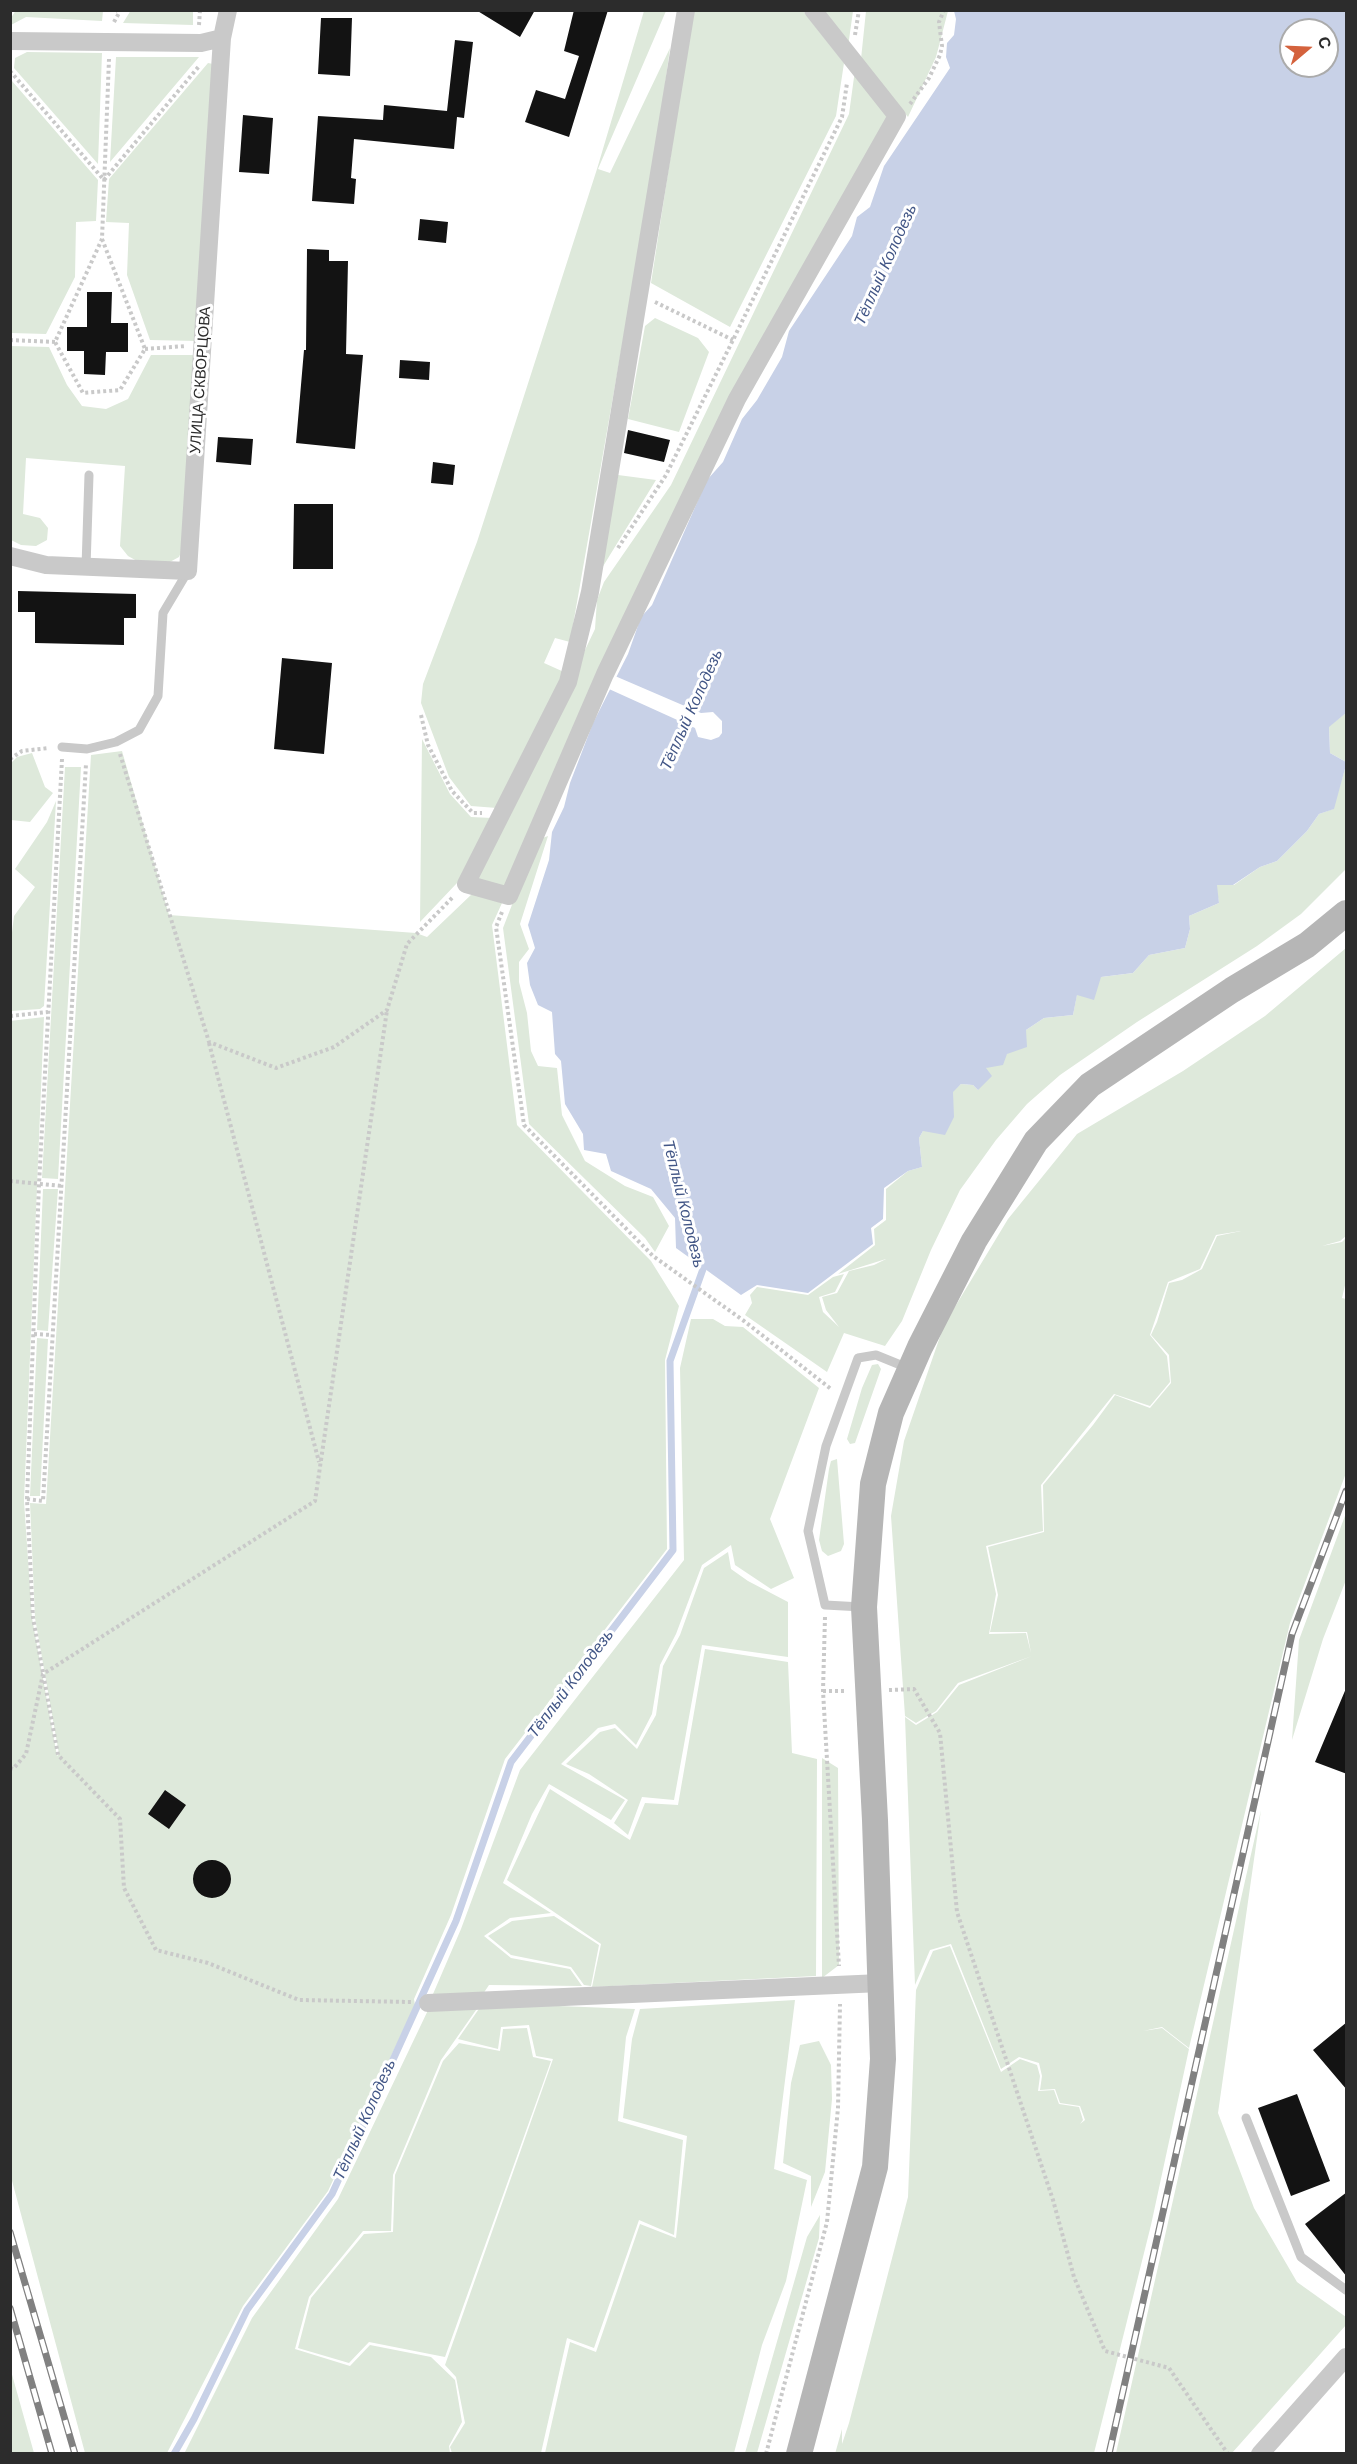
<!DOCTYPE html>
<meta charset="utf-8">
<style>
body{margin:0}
#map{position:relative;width:1357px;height:2464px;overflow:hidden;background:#fff;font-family:Helvetica,sans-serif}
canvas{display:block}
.frame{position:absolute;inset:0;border:12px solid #2c2c2c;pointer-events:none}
.north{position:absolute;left:1279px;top:18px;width:60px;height:60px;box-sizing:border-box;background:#fff;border:2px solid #ababab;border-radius:50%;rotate:71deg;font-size:16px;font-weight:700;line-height:24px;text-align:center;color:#2c2c2c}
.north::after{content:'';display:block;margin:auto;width:21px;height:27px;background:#d4623d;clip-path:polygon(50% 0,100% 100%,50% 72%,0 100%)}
</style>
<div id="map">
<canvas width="1357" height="2464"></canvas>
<div class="frame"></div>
<div class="north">С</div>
</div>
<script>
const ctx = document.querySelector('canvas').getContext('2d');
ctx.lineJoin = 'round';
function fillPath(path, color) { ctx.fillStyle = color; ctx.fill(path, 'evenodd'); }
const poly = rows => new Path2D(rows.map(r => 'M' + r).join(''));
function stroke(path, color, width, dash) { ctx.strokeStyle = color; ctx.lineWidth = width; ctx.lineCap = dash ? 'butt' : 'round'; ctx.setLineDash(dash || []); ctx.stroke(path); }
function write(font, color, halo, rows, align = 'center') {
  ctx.font = font + ' Helvetica,sans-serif'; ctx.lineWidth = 6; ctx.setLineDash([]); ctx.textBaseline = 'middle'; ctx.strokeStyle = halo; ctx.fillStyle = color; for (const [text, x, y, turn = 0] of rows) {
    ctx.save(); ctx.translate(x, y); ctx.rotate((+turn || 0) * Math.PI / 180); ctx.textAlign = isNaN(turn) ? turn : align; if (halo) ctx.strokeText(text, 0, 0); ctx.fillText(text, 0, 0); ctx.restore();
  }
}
const green = poly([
 [16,10,103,10,103,11,102,21,26,17,11,25,11,18],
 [131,10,193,11,193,25,123,23],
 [644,11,666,11,598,169,610,173,670,48,656,152,570,642,555,638,544,663,564,672,497,808,471,806,449,777,421,703,423,684,477,542,597,169],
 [693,11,803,11,844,63,836,116,730,327,651,283],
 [821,11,853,11,848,47],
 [866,11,948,11,936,57,908,117,861,59],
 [27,52,102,53,98,164,14,68,15,58],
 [116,57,199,57,110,162],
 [208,63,213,64,197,341,150,340,127,275,129,223,106,222,109,179],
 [855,70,892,117,746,366,508,887,476,879,595,629,597,600,604,582,671,485,849,114],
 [12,81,98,180,96,221,76,222,75,277,46,334,11,333],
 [655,318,698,338,709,352,679,432,628,419,645,326],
 [10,346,49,347,67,385,82,406,106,409,128,399,151,355,196,355,184,546,179,557,168,563,137,561,128,556,120,546,125,466,26,458,23,514,40,518,48,528,47,540,36,546,21,545,11,540],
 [618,475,656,480,602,568],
 [1346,713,1346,762,1330,753,1329,726],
 [422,739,450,794,471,817,492,818,457,883,420,922],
 [122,751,169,915,416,933,427,937,473,893,502,903,492,925,517,1125,651,1261,679,1306,665,1360,667,1549,505,1759,451,1915,414,1999,415,2005,328,2191,243,2306,167,2453,85,2453,11,2177,10,1021,44,1017,24,1501,32,1618,57,1756,59,1754,35,1618,30,1503,46,1504,91,755],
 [32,753,45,787,53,793,30,822,11,820,11,763,17,757],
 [1346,765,1346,869,1301,914,1257,946,1137,1022,1060,1075,1027,1104,996,1140,960,1190,931,1250,902,1321,885,1346,844,1333,827,1372,745,1315,752,1303,750,1295,757,1287,808,1295,833,1277,844,1274,835,1292,819,1297,823,1312,839,1327,826,1310,822,1297,837,1293,849,1271,874,1265,886,1259,838,1274,875,1245,874,1229,886,1220,886,1189,908,1171,922,1167,919,1138,923,1131,953,1103,952,1092,961,1084,973,1085,978,1090,986,1068,1007,1054,1026,1030,1044,1018,1073,1015,1077,994,1101,977,1133,973,1149,955,1185,948,1190,929,1189,916,1219,903,1216,885,1234,885,1260,867,1277,861,1307,831,1319,814,1333,809],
 [65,767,81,767,58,1179,42,1178],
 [56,801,44,1006,40,1009,11,1011,10,949,14,916,35,887,15,869,47,822],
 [548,836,520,924,529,949,519,962,519,982,527,1013,531,1051,538,1066,557,1068,562,1115,585,1161,625,1186,653,1197,669,1226,655,1252,645,1238,529,1124,503,928,537,840],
 [1346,948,1346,1236,1340,1241,1322,1246,1342,1242,1346,1238,1346,1281,1342,1298,1346,1299,1346,1473,1290,1623,1189,2048,1162,2027,1143,2031,1162,2028,1189,2049,1151,2225,1094,2453,835,2454,842,2429,842,2444,849,2423,908,2197,916,1990,933,1951,950,1946,1001,2072,1020,2059,1037,2065,1040,2076,1038,2091,1054,2090,1059,2104,1079,2107,1083,2120,1080,2124,1085,2120,1080,2106,1060,2103,1055,2089,1040,2090,1042,2076,1039,2063,1019,2057,1001,2069,951,1944,930,1950,915,1985,905,1717,916,1725,937,1712,959,1685,1032,1656,958,1683,936,1711,916,1723,905,1716,891,1516,904,1441,944,1325,1008,1219,1077,1134,1183,1071,1265,1016],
 [1241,1231,1217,1236,1202,1269,1182,1280,1169,1283,1157,1322,1151,1335,1169,1355,1171,1383,1150,1408,1115,1395,1093,1425,1043,1485,1044,1532,988,1547,998,1595,990,1632,1027,1632,1031,1653,1026,1633,989,1634,996,1594,986,1546,1043,1531,1041,1485,1114,1394,1150,1406,1170,1382,1167,1356,1150,1335,1168,1282,1200,1269,1216,1235],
 [43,1189,58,1189,48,1331,37,1330],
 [691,1319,713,1319,725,1326,743,1327,819,1388,770,1519,794,1578,771,1589,735,1565,731,1545,702,1565,676,1634,660,1665,652,1714,636,1745,615,1724,598,1728,561,1764,625,1800,611,1820,549,1784,532,1814,503,1883,551,1913,510,1918,484,1936,511,1958,570,1969,582,1986,489,1985,481,1997,430,2001,461,1929,520,1770,684,1560,680,1368],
 [37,1338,48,1339,40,1496,30,1496],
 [878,1364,881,1369,855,1443,850,1444,847,1439,862,1388,872,1365],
 [837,1459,844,1544,841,1551,828,1556,822,1551,819,1540,829,1469,831,1461],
 [1346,1513,1346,1580,1323,1639,1292,1740,1299,1640],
 [728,1552,731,1569,748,1581,788,1602,788,1657,702,1645,674,1800,642,1797,628,1835,614,1823,628,1800,589,1774,566,1764,600,1732,615,1728,637,1749,656,1715,663,1666,680,1635,704,1568],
 [705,1649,788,1662,792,1753,817,1759,816,1976,592,1987,601,1944,507,1880,550,1789,630,1840,645,1803,678,1805],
 [822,1758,838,1768,839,1965,822,1978],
 [1261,1810,1218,2113,1254,2208,1297,2282,1346,2317,1346,2325,1232,2453,1116,2453],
 [554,1916,599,1945,591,1986,584,1985,571,1967,511,1955,488,1936,512,1921],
 [795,2000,774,2169,807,2180,786,2281,762,2345,734,2453,545,2453,570,2342,596,2352,640,2224,676,2238,687,2136,623,2118,632,2039,640,2009],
 [481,2003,441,2060,393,2175,391,2231,363,2231,309,2297,295,2349,350,2366,370,2345,431,2357,455,2380,462,2422,449,2446,450,2453,184,2454,252,2318,338,2199,430,2006],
 [483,2003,635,2009,626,2037,618,2121,683,2140,674,2235,639,2220,594,2348,567,2338,541,2453,452,2453,450,2447,465,2423,456,2377,445,2365,553,2059,536,2056,529,2025,501,2027,498,2049,458,2039],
 [527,2028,533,2057,551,2061,445,2357,369,2342,349,2363,298,2348,311,2298,364,2234,393,2232,395,2175,443,2061,459,2043,500,2051,503,2029],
 [819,2041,831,2065,832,2099,825,2172,811,2207,811,2176,783,2163,791,2083,800,2045],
 [820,2215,819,2238,757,2453,745,2453,807,2237],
 [10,2371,11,2371,34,2453,11,2453]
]);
const water = poly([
 [954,11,1346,11,1346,713,1329,727,1330,753,1346,762,1346,765,1334,809,1319,814,1307,831,1277,861,1260,867,1233,885,1217,885,1219,903,1189,916,1190,929,1185,948,1149,955,1133,973,1101,977,1094,1000,1077,995,1073,1015,1044,1018,1026,1030,1027,1047,1007,1054,1003,1065,986,1068,992,1076,978,1090,973,1085,961,1084,953,1092,954,1117,945,1135,923,1131,919,1138,922,1167,908,1171,884,1188,883,1219,871,1228,873,1244,808,1293,757,1285,741,1295,676,1248,675,1218,651,1189,611,1171,606,1154,584,1150,583,1134,565,1104,561,1061,555,1054,552,1012,538,1005,530,985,527,963,535,948,528,925,549,860,552,832,564,807,570,783,593,723,628,654,641,617,652,605,707,480,723,462,742,419,757,400,782,357,789,331,852,236,857,217,870,207,884,166,950,68,946,57,947,43,954,35,956,19],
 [1291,30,1327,30,1327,66,1291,66]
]);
const pier = poly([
 [615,676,701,713,713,712,722,721,722,733,719,737,711,740,698,737,695,728,609,689]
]);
const stream = poly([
 [174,2454,194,2419,247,2310,332,2194,456,1921,511,1762,673,1550,670,1361,703,1269,700,1260]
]);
const building = poly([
 [476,10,535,10,520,37],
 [574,10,608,10,569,137,525,122,536,90,565,99,579,56,564,51],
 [321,18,352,18,350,76,318,74],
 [455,40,473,42,464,118,457,117,454,149,354,139,351,178,356,179,354,204,312,201,318,116,383,120,384,105,447,111],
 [243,115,273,118,269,174,239,172],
 [420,219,448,222,446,243,418,240],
 [307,249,329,250,329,261,348,261,346,354,363,355,355,449,296,443,304,350,306,350],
 [87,292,112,292,111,323,128,323,128,352,106,352,105,375,84,374,84,351,67,351,67,327,87,327],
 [400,360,430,362,429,380,399,378],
 [628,430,670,440,664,462,624,453],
 [218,437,253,439,251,465,216,462],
 [433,462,455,465,453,485,431,483],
 [294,504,333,504,333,569,293,569],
 [18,591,136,594,136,618,124,618,124,645,35,643,35,612,18,612],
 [282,658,332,663,324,754,274,749],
 [1347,1686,1347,1774,1315,1762],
 [165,1790,186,1805,169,1829,148,1814],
 '193 1879a19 19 0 1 1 38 0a19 19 0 1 1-38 0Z',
 [1347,2022,1347,2090,1313,2050],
 [1297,2094,1330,2181,1291,2196,1258,2108],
 [1347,2192,1347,2277,1305,2224]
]);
const path = poly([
 [114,22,119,13,117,10],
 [199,25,200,10],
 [855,35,859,10],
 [10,71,104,180,200,65],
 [910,104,929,78,940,55,942,46,939,22,944,10],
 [102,239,145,349,120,390,83,393,55,342,102,239,109,59],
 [655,302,733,340],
 [10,340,55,342],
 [145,349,186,346],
 [618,548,666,475,733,340,842,117,847,83],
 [421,715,428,745,452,791,473,813,482,813],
 [120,754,209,1042,276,1068,334,1047,387,1010,407,944,453,897],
 [10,759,22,751,49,748],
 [62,759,39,1184,27,1499,33,1618,58,1755,120,1819,124,1888,156,1950,208,1963,299,2000,411,2002],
 [502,912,496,927,524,1125,653,1256,744,1321,831,1389],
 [10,1016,48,1012],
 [209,1043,319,1462],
 [10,1181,62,1186],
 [34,1334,52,1335],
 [27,1499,43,1501,86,764],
 [825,1617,823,1691,839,1966],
 [889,1690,914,1689,940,1733,957,1912,1053,2200,1074,2277,1105,2351,1169,2368,1228,2454],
 [823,1691,846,1691],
 [10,1768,13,1769,26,1754,43,1674,315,1501,387,1010],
 [766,2454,827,2222,838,2108,840,2004]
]);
const lane = poly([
 [86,567,89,475],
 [62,747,87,749,116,742,139,730,158,696,163,613,188,571],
 [862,1607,825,1605,808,1531,826,1446,858,1358,876,1355,908,1368],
 [1246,2118,1301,2257,1346,2290]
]);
const street = poly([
 [686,10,590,592,568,682,466,884,509,896,605,674,737,399,897,116,813,10],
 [10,41,201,43,222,38],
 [10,556,46,565,188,571,222,38,228,10],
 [428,2003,881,1983],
 [1260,2454,1346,2357]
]);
const secondary = poly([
 [799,2454,875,2167,883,2059,875,1820,864,1607,873,1484,891,1413,920,1347,974,1241,1036,1141,1090,1085,1232,990,1307,945,1346,913]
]);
const rail = poly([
 [10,2232,75,2454],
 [10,2308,52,2454],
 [1109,2454,1292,1634,1346,1491]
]);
const streetNames = [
 ["УЛИЦА СКВОРЦОВА",201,380,-86]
];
const waterNames = [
 ["Тёплый Колодезь",886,265,-66],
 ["Тёплый Колодезь",692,710,-66],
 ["Тёплый Колодезь",683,1204,76],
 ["Тёплый Колодезь",571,1684,-53],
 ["Тёплый Колодезь",365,2120,-66]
];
fillPath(green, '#dee9db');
fillPath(water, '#c8d1e7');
fillPath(pier, '#fff');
stroke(stream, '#c8d1e7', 7);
fillPath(building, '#131313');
stroke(path, '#c9c9c9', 4, [3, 3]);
stroke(lane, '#c9c9c9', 9);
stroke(street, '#c9c9c9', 18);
stroke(secondary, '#b6b6b6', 26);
stroke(rail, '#818181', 7);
stroke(rail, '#fff', 4.5, [14]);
write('15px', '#2c2c2c', '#fff', streetNames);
write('italic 16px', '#425686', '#fff', waterNames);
</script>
